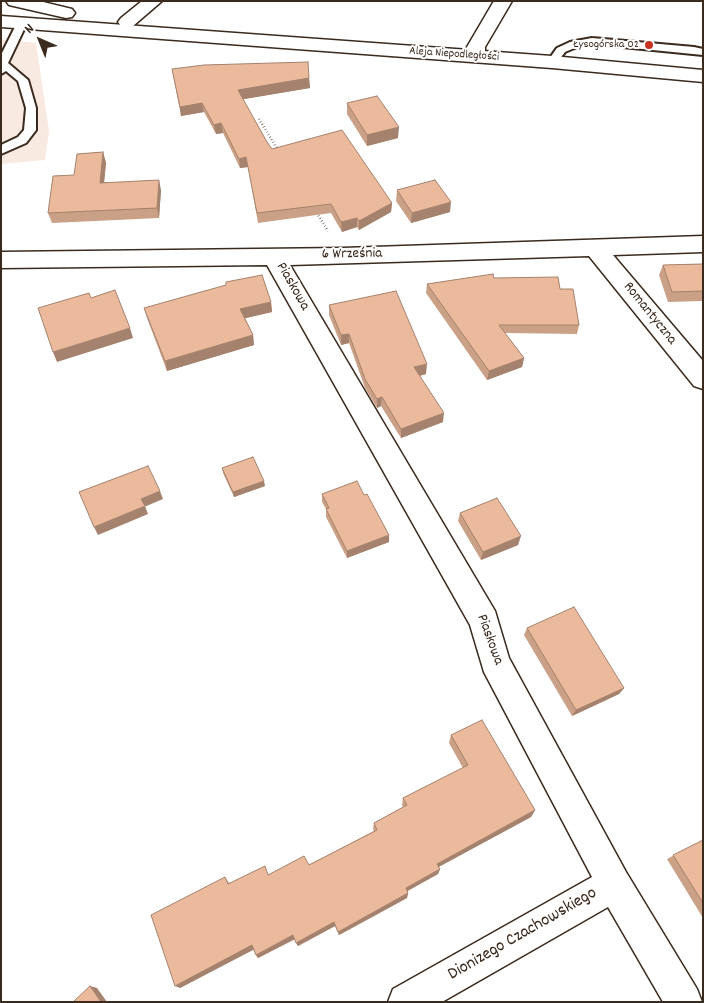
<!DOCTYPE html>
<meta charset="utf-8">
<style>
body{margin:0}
#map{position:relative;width:704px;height:1003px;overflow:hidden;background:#fff;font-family:Dekko,sans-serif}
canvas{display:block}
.frame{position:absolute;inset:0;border:2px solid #3b2a1e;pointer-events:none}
.north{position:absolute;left:15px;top:15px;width:50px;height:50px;-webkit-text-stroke:4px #fff;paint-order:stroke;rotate:316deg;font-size:14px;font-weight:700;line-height:20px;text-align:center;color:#3b2a1e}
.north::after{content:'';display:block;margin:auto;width:18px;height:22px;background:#3b2a1e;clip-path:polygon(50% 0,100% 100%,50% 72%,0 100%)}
</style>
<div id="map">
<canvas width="704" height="1003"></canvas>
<div class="frame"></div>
<div class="north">N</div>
</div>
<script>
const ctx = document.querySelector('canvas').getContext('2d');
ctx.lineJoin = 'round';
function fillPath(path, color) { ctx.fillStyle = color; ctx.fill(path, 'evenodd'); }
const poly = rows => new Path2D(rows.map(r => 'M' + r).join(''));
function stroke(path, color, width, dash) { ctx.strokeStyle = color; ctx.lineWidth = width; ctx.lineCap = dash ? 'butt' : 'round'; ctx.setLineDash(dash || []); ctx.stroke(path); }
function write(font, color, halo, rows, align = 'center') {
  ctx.font = font + ' Dekko,sans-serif'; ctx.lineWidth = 4; ctx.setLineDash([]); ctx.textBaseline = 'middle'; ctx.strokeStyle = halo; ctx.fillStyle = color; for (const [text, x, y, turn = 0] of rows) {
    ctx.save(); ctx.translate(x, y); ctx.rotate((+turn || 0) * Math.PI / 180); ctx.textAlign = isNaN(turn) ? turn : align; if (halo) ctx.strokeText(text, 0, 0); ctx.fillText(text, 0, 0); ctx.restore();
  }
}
const built = poly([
 [1,39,36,43,49,131,45,160,1,164]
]);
const path = poly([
 [259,119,278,150],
 [317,213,328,231]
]);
const lane = poly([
 [22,20,27,23,8,63,28,80,36,108,36,130,26,143,1,154,1,145,18,137,24,130,26,108,18,81,6,71,1,74,1,55,17,23,22,20],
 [592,38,694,47,703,49,703,55,592,44,577,47,565,52,556,64,552,65,547,62,557,48,570,42,592,38]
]);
const street = poly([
 [142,1,162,1,133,26,121,26,118,22,121,18,142,1],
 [494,1,512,1,485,47,485,56,483,60,469,60,467,56,467,47,494,1],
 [703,236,703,252,613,255,703,361,703,389,694,386,589,256,290,265,495,611,509,658,626,872,697,989,702,1002,663,1002,608,907,442,1002,388,1002,393,989,592,877,484,672,470,625,267,265,1,268,1,252,343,248,703,236]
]);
const primary = poly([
 [6,1,39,1,72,9,75,13,72,17,66,18,9,5,6,1],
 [1,16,552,56,703,70,703,82,552,68,1,27,1,16]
]);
const wall = poly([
 [172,69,309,78,310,88,243,99,267,142,272,149,392,203,391,212,359,230,357,227,342,232,331,213,258,223,248,167,240,168,223,133,216,134,204,112,181,116],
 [347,103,398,138,367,146,347,114],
 [103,152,106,163,104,182,161,190,159,218,52,223,48,213,74,175],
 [397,190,450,212,411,223,396,201],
 [703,264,703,301,668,302,659,275,663,265],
 [494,278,560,289,579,325,577,334,505,333,524,358,522,367,487,380,426,293,427,284],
 [271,302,272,312,245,318,253,335,254,345,167,371,147,318,144,308],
 [329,305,426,374,420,376,443,422,401,438,381,406,377,408,365,388,349,343,341,345,329,315],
 [222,468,265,486,234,497,223,473],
 [322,494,364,495,389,542,347,558,326,517,326,509,322,502],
 [460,513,518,545,481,560,458,521],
 [527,628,624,688,619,694,572,716,524,635],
 [451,735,535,810,531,817,438,867,440,869,438,874,407,891,408,893,407,898,339,935,335,926,298,946,295,939,258,958,256,955,253,949,180,988,225,877,229,883,309,865,374,831,373,829,374,823,403,807,402,805,403,798,463,768,449,743],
 [703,840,703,918,667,859]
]);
const shadedWall = poly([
 [309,78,310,88,239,100,238,90],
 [202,103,204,112,181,116,180,107],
 [221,123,223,133,216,134,214,125],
 [399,127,398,138,367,146,367,135],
 [103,152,106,163,103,193,100,183],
 [246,157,248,167,240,168,239,159],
 [159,180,161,190,159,218,157,208],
 [451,202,450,212,411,223,412,213],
 [392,203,391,212,359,230,359,221],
 [357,218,357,227,342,232,341,222],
 [271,302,272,312,242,319,240,309],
 [130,328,133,338,57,362,53,352],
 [349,334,349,343,341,345,341,335],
 [253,335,254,345,167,371,165,361],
 [524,358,522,367,487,380,489,371],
 [427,364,426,374,414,377,414,367],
 [382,397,381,406,377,408,377,399],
 [444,413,443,422,401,438,401,429],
 [264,481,265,486,234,497,233,492],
 [160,491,163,499,144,507,141,499],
 [145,506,148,514,98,535,94,527],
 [389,535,389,542,347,558,347,551],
 [521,536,518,545,481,560,483,552],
 [624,688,619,694,572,716,576,710],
 [535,810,531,817,435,869,437,864],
 [440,869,438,874,404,893,406,888],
 [408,893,407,898,339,935,338,932],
 [334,922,335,926,298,946,296,943],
 [293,935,295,939,258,958,256,955],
 [252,945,255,949,180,988,175,986],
 [90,986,97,988,107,1002,101,1002]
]);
const building = poly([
 [308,62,309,78,238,90,267,142,272,149,342,130,392,203,359,221,357,218,341,222,331,204,257,213,246,157,239,159,221,123,214,125,202,103,180,107,172,69,204,65,308,62],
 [377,96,399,127,367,135,347,103,377,96],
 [103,152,100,183,159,180,157,208,48,213,53,176,74,175,77,154,103,152],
 [435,180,451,202,412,213,397,190,435,180],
 [703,264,703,291,672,292,663,265,703,264],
 [493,274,494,278,558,277,560,289,573,289,579,325,499,325,524,358,489,371,427,284,493,274],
 [262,275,271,302,240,309,253,335,165,361,144,308,226,285,226,282,262,275],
 [115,290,130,328,53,352,38,308,89,293,91,298,115,290],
 [396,291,427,364,414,367,444,413,401,429,382,397,377,399,365,379,349,334,341,335,329,305,396,291],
 [253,457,264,481,233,492,222,468,253,457],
 [148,466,160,491,141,499,145,506,94,527,79,492,148,466],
 [357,481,364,495,367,494,389,535,347,551,326,509,329,508,322,494,357,481],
 [497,498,521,536,483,552,460,513,497,498],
 [574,607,624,688,576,710,527,628,574,607],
 [482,720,535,810,437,864,440,869,406,888,408,893,338,932,334,922,296,943,293,935,256,955,252,945,175,986,151,915,225,877,228,884,265,866,268,875,304,856,309,865,377,830,374,823,407,805,403,798,468,765,451,735,482,720],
 [703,840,703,903,673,855,703,840],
 [90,986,101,1002,73,1002,90,986]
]);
const markers = [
 [649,45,5,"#c8321e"]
];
const farPoinames = [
 ["Łysogórska 02",639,45]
];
const farStreetnames = [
 ["Aleja Niepodległości",454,55,4]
];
const streetNames = [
 ["6 Września",352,255,-1],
 ["Piaskowa",292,287,60],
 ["Romantyczna",649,314,51],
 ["Piaskowa",489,640,70]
];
const nearStreetnames = [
 ["Dionizego Czachowskiego",523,935,-30]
];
fillPath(built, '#f9eae1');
stroke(lane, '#3b2a1e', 4);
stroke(street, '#3b2a1e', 3);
stroke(primary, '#3b2a1e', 3);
stroke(path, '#3b2a1e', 2.5, [0.5, 2.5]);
fillPath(lane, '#fff');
fillPath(street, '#fff');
fillPath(primary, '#fff');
fillPath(wall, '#caa086');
fillPath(shadedWall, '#a4826d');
fillPath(building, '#ebba9c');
stroke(building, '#a4826d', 1);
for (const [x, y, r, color] of markers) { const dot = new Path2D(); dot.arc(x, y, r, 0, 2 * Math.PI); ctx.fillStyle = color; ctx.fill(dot); stroke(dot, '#fff', 2); }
write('12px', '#3b2a1e', '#fff', farPoinames, 'right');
write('12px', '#3b2a1e', '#fff', farStreetnames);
write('15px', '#3b2a1e', '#fff', streetNames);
write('18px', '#3b2a1e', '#fff', nearStreetnames);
</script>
